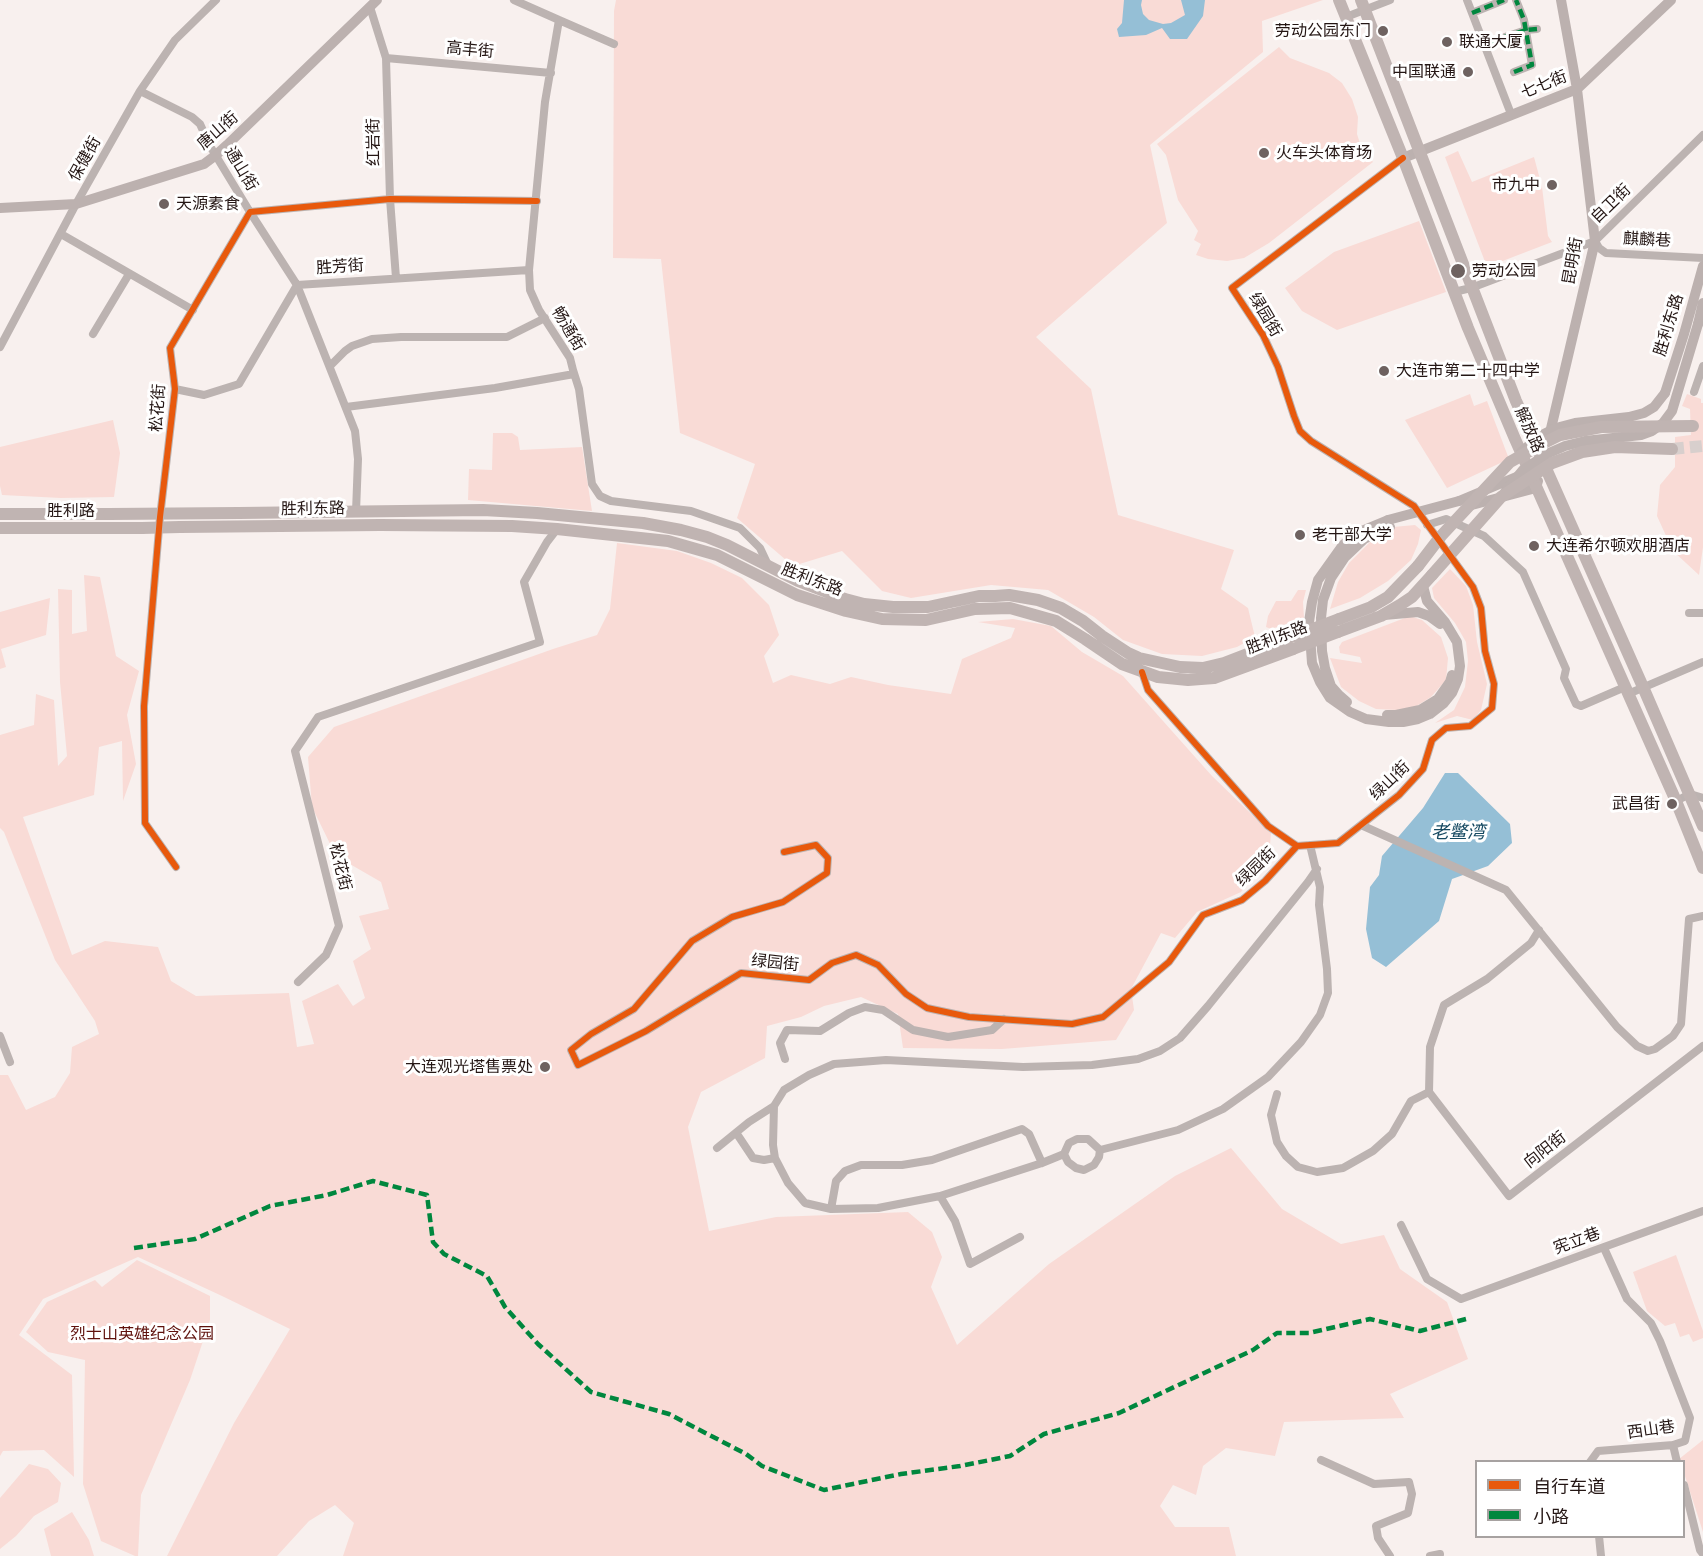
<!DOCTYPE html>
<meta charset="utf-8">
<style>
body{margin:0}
#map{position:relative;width:1703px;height:1556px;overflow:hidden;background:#f8f0ee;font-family:Montserrat,"Noto Sans SC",sans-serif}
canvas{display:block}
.legend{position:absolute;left:1475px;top:1460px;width:210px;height:78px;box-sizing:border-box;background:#fff;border:2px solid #a7a2a1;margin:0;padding:8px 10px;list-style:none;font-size:18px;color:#241614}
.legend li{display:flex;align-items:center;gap:12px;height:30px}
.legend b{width:30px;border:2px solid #a7a2a1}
</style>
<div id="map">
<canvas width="1703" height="1556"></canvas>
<ul class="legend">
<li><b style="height:8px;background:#e8590c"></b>自行车道</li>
<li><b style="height:8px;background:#00873e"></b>小路</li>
</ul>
</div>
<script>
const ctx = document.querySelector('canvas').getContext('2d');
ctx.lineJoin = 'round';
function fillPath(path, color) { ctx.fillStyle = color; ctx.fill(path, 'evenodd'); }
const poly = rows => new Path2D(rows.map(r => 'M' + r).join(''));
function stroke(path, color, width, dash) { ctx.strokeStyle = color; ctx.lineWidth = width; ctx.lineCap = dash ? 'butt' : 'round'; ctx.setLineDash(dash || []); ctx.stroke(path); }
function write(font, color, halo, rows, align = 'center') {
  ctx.font = font + ' Montserrat,"Noto Sans SC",sans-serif'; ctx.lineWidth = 6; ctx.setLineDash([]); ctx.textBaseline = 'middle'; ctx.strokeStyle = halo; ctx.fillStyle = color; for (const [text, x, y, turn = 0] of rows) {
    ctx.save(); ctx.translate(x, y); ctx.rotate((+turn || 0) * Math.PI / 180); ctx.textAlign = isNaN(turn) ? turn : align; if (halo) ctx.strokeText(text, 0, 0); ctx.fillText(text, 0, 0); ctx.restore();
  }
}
const green = poly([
 [616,0,1323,0,1262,21,1263,52,1150,145,1167,223,1036,337,1091,389,1118,515,1234,550,1221,589,1248,608,1255,637,1237,647,1202,656,1162,654,1123,640,1094,617,1048,590,991,585,911,598,882,591,842,551,793,566,737,518,755,464,680,433,661,259,613,258,614,11],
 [1279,47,1290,58,1329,73,1342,83,1352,99,1358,117,1357,134,1362,150,1373,162,1269,243,1244,258,1227,261,1208,259,1196,255,1201,244,1194,240,1198,231,1178,200,1166,155,1157,144],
 [1458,151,1472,182,1534,157,1542,187,1548,236,1552,242,1487,267,1445,157],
 [1419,221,1446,292,1337,330,1302,311,1285,288,1334,252],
 [1470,394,1474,406,1487,401,1509,459,1447,488,1405,420],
 [1687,394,1701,399,1701,403,1703,403,1703,547,1699,575,1673,551,1657,516,1660,485,1675,467,1675,437,1691,435,1690,409,1682,406],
 [113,420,120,453,114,497,61,498,2,495,0,486,0,447],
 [493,433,512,433,518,437,520,450,582,447,592,511,468,500,469,469,492,470],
 [1415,525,1421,530,1418,544,1411,560,1388,581,1360,598,1330,609,1338,582,1349,563,1371,541,1393,527],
 [617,543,677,551,711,563,742,578,769,605,779,635,764,656,773,683,791,675,830,684,851,677,888,685,951,694,962,659,1011,638,1015,628,978,622,1013,619,1051,626,1082,652,1123,676,1212,776,1271,833,1269,857,1241,892,1197,912,1175,938,1161,933,1131,989,1134,1010,1116,1040,1002,1049,903,1048,898,1014,861,997,824,1006,801,1017,767,1026,765,1058,701,1092,688,1127,709,1231,776,1217,908,1212,932,1232,942,1257,931,1287,957,1345,1049,1264,1175,1176,1231,1148,1282,1209,1341,1244,1384,1235,1400,1269,1447,1302,1468,1359,1390,1394,1404,1418,1284,1422,1275,1456,1226,1448,1203,1466,1196,1495,1173,1485,1160,1506,1175,1527,1229,1527,1236,1556,343,1556,354,1523,335,1505,309,1521,277,1556,167,1556,234,1423,290,1329,222,1296,138,1257,43,1299,19,1335,72,1375,74,1477,44,1450,3,1451,0,1456,0,1075,8,1075,26,1110,55,1097,70,1073,72,1047,99,1034,95,1021,55,960,4,832,0,828,0,735,34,725,36,694,54,700,58,766,67,756,60,682,58,589,72,590,72,634,87,631,84,575,100,577,116,656,139,671,127,715,136,764,123,801,122,741,99,747,94,795,23,817,72,955,105,941,158,947,171,981,196,996,289,993,297,1047,314,1044,302,1001,338,984,353,1006,365,998,353,961,371,949,359,916,389,909,381,882,336,856,312,807,308,757,334,727,553,649,597,635,610,609],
 [1450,569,1466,586,1473,605,1477,642,1487,684,1481,710,1473,720,1457,716,1435,723,1454,710,1465,687,1468,661,1466,642,1455,623,1434,598,1432,588],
 [1298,590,1306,590,1303,602,1304,618,1271,629,1266,627,1268,616,1276,601,1291,601],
 [50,598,46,635,1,649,6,667,0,669,0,612],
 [1410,616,1422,620,1441,637,1448,658,1446,680,1431,697,1415,707,1398,710,1376,709,1359,701,1341,687,1330,658,1362,663,1360,657,1340,653,1339,647,1342,642],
 [1676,1255,1703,1331,1703,1338,1693,1342,1689,1334,1680,1337,1675,1323,1665,1326,1647,1311,1633,1272],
 [137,1260,210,1296,210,1320,190,1380,141,1495,138,1556,135,1556,101,1541,83,1484,85,1360,48,1352,26,1332,47,1302,95,1280,102,1287],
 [1703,1440,1703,1532,1684,1473,1684,1462,1680,1461,1679,1459],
 [29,1464,48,1469,61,1483,58,1502,34,1516,16,1536,0,1549,0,1498],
 [72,1512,89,1540,94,1556,51,1556,44,1529]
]);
const water = poly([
 [1124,0,1142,0,1141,5,1143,14,1149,20,1163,24,1171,23,1185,15,1181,0,1205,0,1203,16,1187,39,1170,39,1162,28,1146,35,1119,37,1117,29,1122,23],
 [1445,773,1458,773,1510,824,1512,843,1488,866,1452,879,1439,921,1386,967,1372,958,1366,929,1370,887,1379,875,1382,856,1423,808]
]);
const primaryTunnel = poly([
 [1672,449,1703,446]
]);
const street = poly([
 [514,0,559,20,545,102,529,270,530,290,539,310,570,358,573,370,579,389,592,484,600,496,611,501,691,511,740,528,760,548,768,565],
 [1467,0,1511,114],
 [370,7,386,58,390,199,396,278],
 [1472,13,1504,0],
 [1346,17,1390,0],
 [559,20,614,44],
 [1490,42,1526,30,1537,29],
 [386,58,551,73],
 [1514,72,1532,65,1524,20,1516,0],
 [140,91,192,117,200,124,210,146,250,212,297,285,355,431,358,459,356,512],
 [61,234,193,310],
 [1595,241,1599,248,1606,253,1703,258],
 [1454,292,1471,288,1595,241,1703,135],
 [93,334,129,274],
 [0,347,76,204,140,91,175,40,216,0],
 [330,366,345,351,352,346,372,339,401,337,507,337,545,318],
 [175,389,204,395,239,384,297,285,529,270],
 [1694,392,1703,366],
 [346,407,495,388,574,374],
 [1427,525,1446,519,1484,536,1523,572,1566,669,1564,678,1576,704,1581,706,1625,687],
 [1689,613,1703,613],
 [1142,672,1148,690,1268,826,1297,846,1338,843,1399,795,1423,769,1432,740,1446,728,1470,726,1492,708,1494,684,1485,651,1481,608,1473,587,1414,506,1311,441,1300,431,1294,416,1278,367,1263,335,1232,288,1403,158],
 [1628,694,1703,662],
 [1676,801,1690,794,1703,798],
 [1361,825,1506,890,1617,1027,1637,1046,1648,1051,1655,1049,1673,1036,1681,1024,1689,919,1703,916],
 [784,852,816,845,828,858,827,873,783,902,732,917,692,941,634,1009,591,1034,571,1050,578,1065,646,1031,741,973,809,980,832,963,856,955,878,965,906,994,927,1008,969,1017,1072,1024,1103,1017,1169,962,1203,915,1242,900,1265,881,1297,846],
 [176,867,145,823,144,706,160,517,175,389,170,348,250,212,390,199,537,201],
 [298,982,326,955,339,926,295,751,318,717,540,642,524,582,547,542,557,529],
 [0,1036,10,1062],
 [785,1059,780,1043,787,1030,820,1031,849,1013,865,1007,883,1010,913,1030,948,1037,992,1030,1004,1019],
 [1429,1092,1509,1196,1703,1046],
 [1277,1094,1271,1115,1277,1142,1286,1156,1298,1167,1317,1172,1343,1168,1373,1151,1392,1134,1411,1101,1429,1092,1430,1047,1444,1005,1487,979,1531,943,1539,930],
 [737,1134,753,1158,764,1160,775,1158],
 [717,1148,749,1122,774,1106],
 [1100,1150,1178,1130,1223,1109,1268,1077,1301,1042,1320,1015,1328,993,1327,969,1319,905,1320,887,1310,845],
 [1064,1154,1068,1162,1076,1168,1084,1170,1094,1165,1099,1157,1100,1150,1088,1139,1077,1139,1069,1143,1064,1154,1042,1163,940,1196,878,1208,831,1209,805,1203,788,1183,775,1158,773,1145,774,1106,784,1090,809,1075,834,1064,886,1060,1023,1067,1092,1065,1138,1059,1160,1051,1180,1038,1208,1006,1308,882,1317,869],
 [940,1196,955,1221,970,1264,1020,1237],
 [831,1209,836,1181,845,1171,861,1165,902,1165,932,1160,1022,1129,1029,1134,1042,1163],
 [1401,1225,1427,1279,1461,1299,1703,1211],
 [1673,1445,1677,1462],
 [1321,1460,1374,1484,1409,1482,1412,1494,1408,1513,1376,1526,1378,1538,1390,1556],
 [1590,1462,1598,1451,1673,1445,1685,1441,1690,1418,1660,1341,1651,1323,1627,1299,1604,1248],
 [1684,1485,1700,1550,1703,1554],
 [1599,1536,1601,1556],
 [1430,1556,1440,1554]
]);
const secondary = poly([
 [1403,158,1577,89,1671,0],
 [0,208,76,204,204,164,216,155,227,145,377,0],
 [1698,324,1703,303],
 [1665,393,1684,334,1703,266],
 [1549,437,1595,241,1577,89,1561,0],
 [1459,501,1521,475],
 [1468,506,1536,488,1538,481],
 [1388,520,1359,532,1343,545,1318,580,1312,602,1309,622,1312,663,1320,682,1330,698,1350,712,1366,719,1389,722,1403,722,1418,719,1430,714,1444,703,1452,693,1458,679,1460,666,1457,642,1445,622,1427,601,1423,586],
 [1384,615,1418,612,1429,616,1440,624],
 [1347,702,1339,695,1331,686,1325,668,1322,651,1321,618,1323,600,1331,578,1345,557,1364,539,1390,527],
 [1387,715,1396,715,1420,710,1438,699,1450,682,1452,675]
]);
const primary = poly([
 [1339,0,1403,158,1468,328,1515,439,1676,801,1703,868],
 [1361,0,1516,401,1643,687,1703,826],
 [239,513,483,510,537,513,643,523,681,530,707,537,727,545,798,581,845,599,864,604,893,607,928,607,979,596,995,596,1009,595,1038,600,1061,608,1083,621,1102,636,1128,653,1139,658,1180,667,1203,668,1224,663,1294,636],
 [0,514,109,514],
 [180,527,380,525,512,526,557,529,668,541,717,555,797,595,846,611,882,619,926,620,975,609,1010,608,1056,621,1085,639,1122,664,1158,677,1188,680,1214,678,1293,649],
 [0,528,142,528],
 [1339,619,1371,607,1388,597,1418,566],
 [1338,632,1381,616,1400,605,1412,597,1432,575]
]);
const secondaryBridge = poly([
 [1521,452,1540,436,1556,428,1575,423,1629,417,1644,413,1654,407,1665,393],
 [1505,492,1523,470,1549,453,1565,446,1585,441,1641,435,1652,431,1663,423,1672,411,1698,324],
 [1388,520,1459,501]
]);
const primaryBridge = poly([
 [109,514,239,513],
 [142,528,180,527],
 [1418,566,1441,536,1510,462,1542,444,1560,435,1601,427,1693,426],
 [1432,575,1501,497,1552,463,1582,452,1615,447,1672,449],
 [1294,636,1339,619],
 [1293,649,1338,632]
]);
const quiet = poly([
 [1472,13,1504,0],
 [1490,42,1526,30,1537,29],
 [1514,72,1532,65,1524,20,1516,0],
 [134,1248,195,1239,270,1206,327,1195,373,1181,427,1195,433,1242,444,1254,487,1276,505,1307,538,1344,591,1392,669,1414,746,1454,762,1466,824,1490,901,1474,960,1466,1010,1456,1044,1434,1119,1413,1253,1350,1277,1333,1309,1333,1370,1319,1420,1331,1466,1319]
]);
const cycleway = poly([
 [1142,672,1148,690,1268,826,1297,846,1338,843,1399,795,1423,769,1432,740,1446,728,1470,726,1492,708,1494,684,1485,651,1481,608,1473,587,1414,506,1311,441,1300,431,1294,416,1278,367,1263,335,1232,288,1403,158],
 [784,852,816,845,828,858,827,873,783,902,732,917,692,941,634,1009,591,1034,571,1050,578,1065,646,1031,741,973,809,980,832,963,856,955,878,965,906,994,927,1008,969,1017,1072,1024,1103,1017,1169,962,1203,915,1242,900,1265,881,1297,846],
 [176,867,145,823,144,706,160,517,175,389,170,348,250,212,390,199,537,201]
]);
const markers = [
 [1383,31,6,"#6e6260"],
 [1447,42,6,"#6e6260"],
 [1468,72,6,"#6e6260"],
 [1264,153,6,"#6e6260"],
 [1552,185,6,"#6e6260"],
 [164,204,6,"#6e6260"],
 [1458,271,8,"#6e6260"],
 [1384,371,6,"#6e6260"],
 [1300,535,6,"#6e6260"],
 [1534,546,6,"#6e6260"],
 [1672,804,6,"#6e6260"],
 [545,1067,6,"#6e6260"]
];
const poiNames = [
 ["劳动公园东门",1371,31,"right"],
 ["联通大厦",1459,42],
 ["中国联通",1456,72,"right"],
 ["火车头体育场",1276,153],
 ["市九中",1540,185,"right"],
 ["天源素食",176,204],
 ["劳动公园",1472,271],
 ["大连市第二十四中学",1396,371],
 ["老干部大学",1312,535],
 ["大连希尔顿欢朋酒店",1546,546],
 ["武昌街",1660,804,"right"],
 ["大连观光塔售票处",533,1067,"right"]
];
const streetNames = [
 ["高丰街",470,50,5],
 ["七七街",1544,85,-22],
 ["唐山街",218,131,-41],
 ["红岩街",374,142,-91],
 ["保健街",85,159,-61],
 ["通山街",241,169,59],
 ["自卫街",1611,204,-44],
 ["麒麟巷",1647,240,3],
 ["昆明街",1573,261,-80],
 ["胜芳街",340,267,-4],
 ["绿园街",1265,315,59],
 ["胜利东路",1669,325,-73],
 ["畅通街",568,329,59],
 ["松花街",158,408,-86],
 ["解放路",1529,430,66],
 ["胜利东路",313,509,-1],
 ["胜利路",71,511],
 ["胜利东路",812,580,21],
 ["胜利东路",1277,638,-21],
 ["绿山街",1390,781,-44],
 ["松花街",340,867,76],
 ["绿园街",1256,867,-44],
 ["绿园街",775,963,6],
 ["向阳街",1545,1150,-38],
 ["宪立巷",1577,1241,-20],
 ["西山巷",1651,1430,-8]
];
const parkNames = [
 ["烈士山英雄纪念公园",142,1334]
];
const waterNames = [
 ["老鳖湾",1458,833]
];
fillPath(green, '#f9dbd6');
fillPath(water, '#95bfd6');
stroke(primaryTunnel, '#d8cfcd', 12, [12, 6]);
stroke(street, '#bcb3b1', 8);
stroke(secondary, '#bcb1af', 10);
stroke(primary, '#c0b4b2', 12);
stroke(secondaryBridge, '#bcb1af', 10);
stroke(primaryBridge, '#c0b4b2', 12);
stroke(quiet, '#00873e', 4.5, [9, 4.5]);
stroke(cycleway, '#e8590c', 6);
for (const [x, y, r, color] of markers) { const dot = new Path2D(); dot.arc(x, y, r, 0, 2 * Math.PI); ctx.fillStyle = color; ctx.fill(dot); stroke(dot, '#fff', 2); }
write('16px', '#241614', '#fff', poiNames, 'left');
write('16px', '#241614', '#fff', streetNames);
write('16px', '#5f110c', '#fff', parkNames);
write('italic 18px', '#164961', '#fff', waterNames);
</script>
